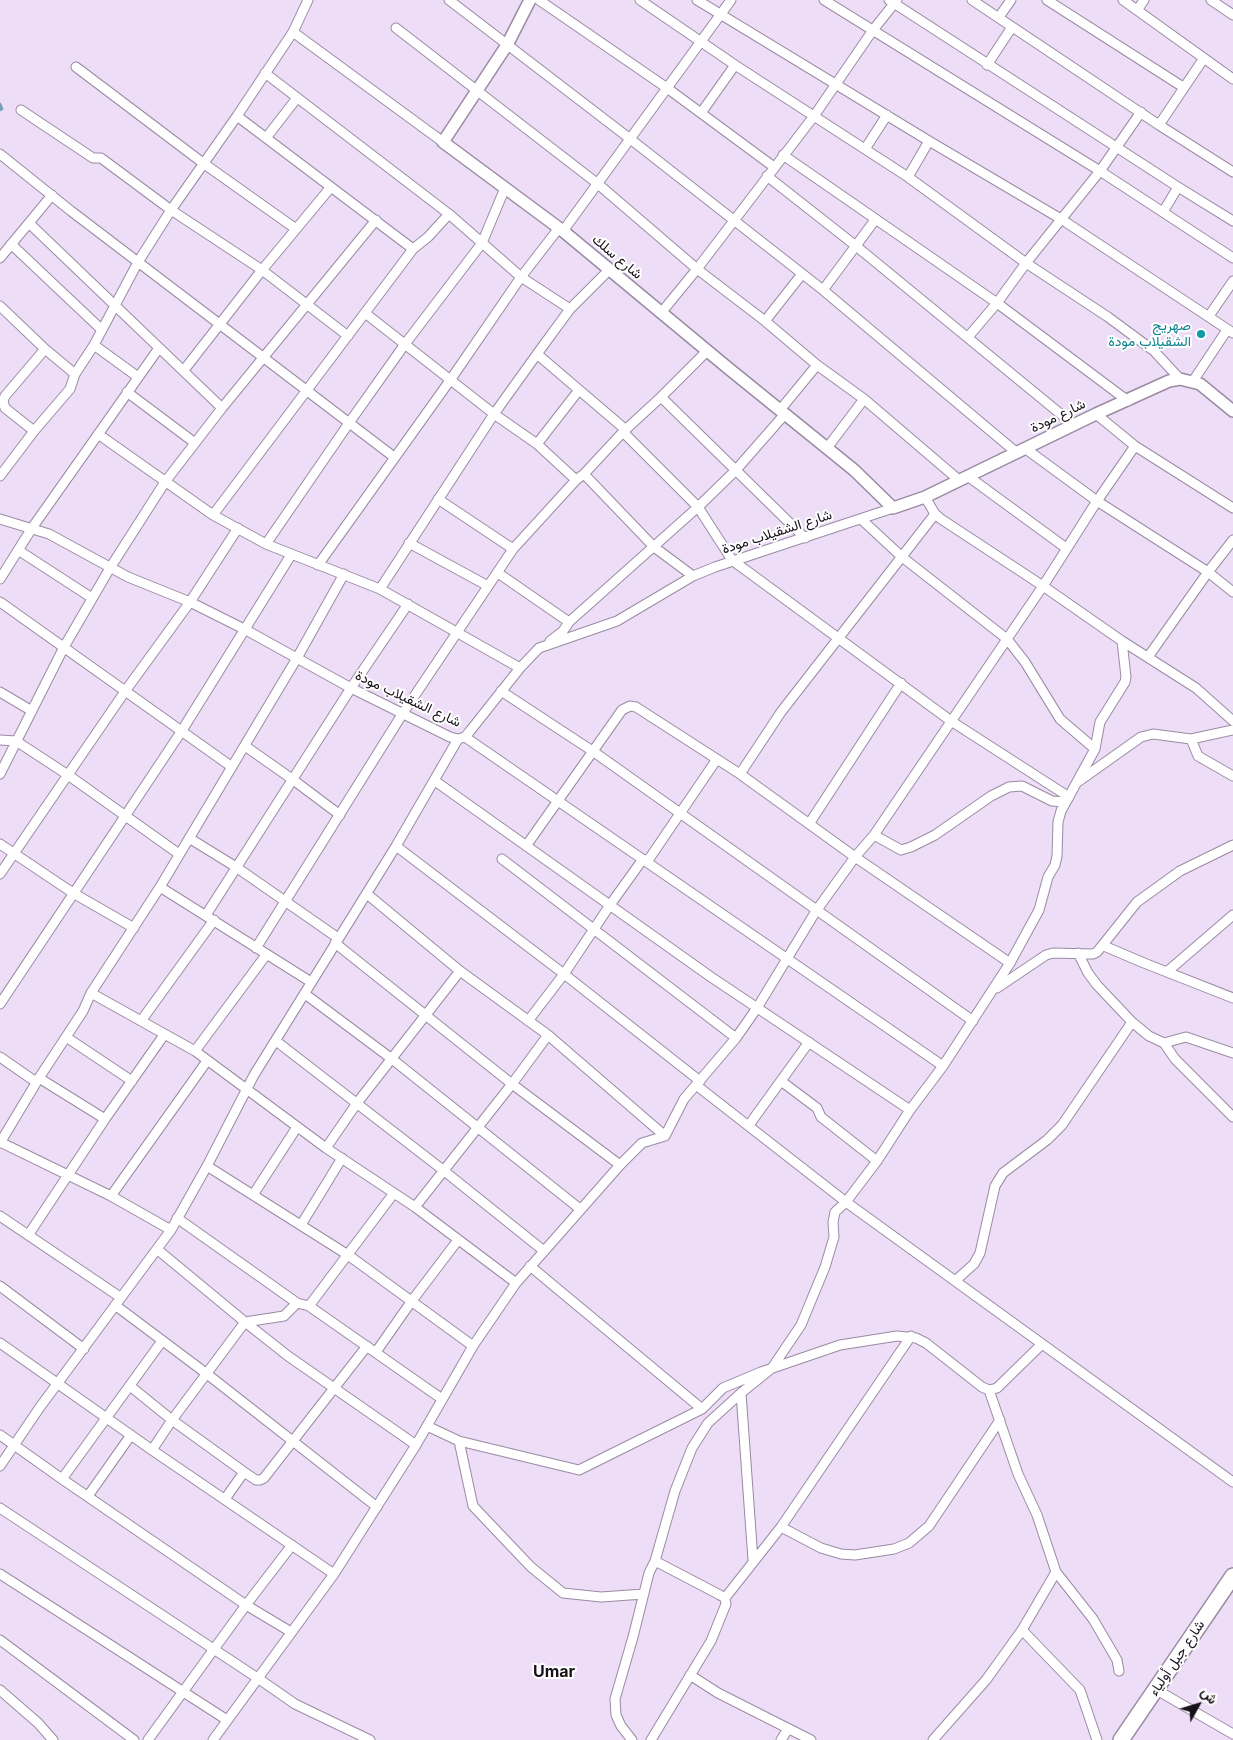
<!DOCTYPE html>
<meta charset="utf-8">
<style>
body{margin:0}
#map{position:relative;width:1233px;height:1740px;overflow:hidden;background:#edddf7;font-family:Inter,Vazirmatn,sans-serif}
canvas{display:block}
.north{position:absolute;left:1173px;top:1680px;width:50px;height:50px;-webkit-text-stroke:4px #fff;paint-order:stroke;rotate:51deg;font-size:14px;font-weight:700;line-height:20px;text-align:center;color:#17111a}
.north::after{content:'';display:block;margin:auto;width:18px;height:22px;background:#17111a;clip-path:polygon(50% 0,100% 100%,50% 72%,0 100%)}
</style>
<div id="map">
<canvas width="1233" height="1740"></canvas>
<div class="north">ش</div>
</div>
<script>
const ctx = document.querySelector('canvas').getContext('2d');
ctx.lineJoin = 'round';
const poly = rows => new Path2D(rows.map(r => 'M' + r).join(''));
function stroke(path, color, width, dash) { ctx.strokeStyle = color; ctx.lineWidth = width; ctx.lineCap = dash ? 'butt' : 'round'; ctx.setLineDash(dash || []); ctx.stroke(path); }
function write(font, color, halo, rows, align = 'center') {
  ctx.font = font + ' Inter,Vazirmatn,sans-serif'; ctx.lineWidth = 4; ctx.setLineDash([]); ctx.textBaseline = 'middle'; ctx.strokeStyle = halo; ctx.fillStyle = color; for (const [text, x, y, turn = 0] of rows) {
    ctx.save(); ctx.translate(x, y); ctx.rotate((+turn || 0) * Math.PI / 180); ctx.textAlign = isNaN(turn) ? turn : align; if (halo) ctx.strokeText(text, 0, 0); ctx.fillText(text, 0, 0); ctx.restore();
  }
}
const stream = poly([
 [0,104,2,109,0,110]
]);
const street = poly([
 [449,0,629,138,823,290,1017,453],
 [539,0,667,88,774,167],
 [640,0,735,65,908,177,1026,263,1108,317,1154,351,1180,379],
 [697,0,929,141,1061,219,1233,333],
 [824,0,1100,171,1233,258],
 [889,0,1178,187,1233,221],
 [972,0,1159,125,1233,172],
 [1047,0,1183,87],
 [1123,0,1233,79],
 [1211,0,1233,15],
 [1138,9,1144,0],
 [999,17,1011,0],
 [396,28,598,184,697,269,765,321,817,365,864,399,960,481],
 [293,32,443,142],
 [987,65,1012,27],
 [76,67,203,163,296,229],
 [265,73,449,214,521,277,570,309],
 [21,110,93,158,101,158,171,210,262,270,348,336],
 [701,113,735,65],
 [237,116,413,249],
 [1159,125,1204,58],
 [266,138,297,98],
 [865,149,887,115],
 [0,154,71,211,394,457],
 [783,155,997,303,1128,401],
 [767,176,856,246,1074,425],
 [908,177,929,141],
 [1163,212,1178,187],
 [30,224,222,408],
 [563,231,731,0],
 [11,244,102,330],
 [0,258,52,195],
 [823,290,875,220],
 [0,306,45,349,75,374],
 [365,313,494,414,537,444,576,480],
 [661,313,697,269,814,116,873,30,897,0],
 [1209,316,1233,281],
 [765,321,802,274],
 [968,337,997,303,1026,263,1100,171,1141,112],
 [94,345,138,377],
 [537,354,626,430],
 [184,370,262,270,331,187],
 [1193,381,1227,330],
 [127,392,195,443],
 [661,397,805,538],
 [780,410,817,365],
 [1096,414,1135,446,1233,508],
 [34,431,5,408,3,401,5,396,45,349],
 [623,432,698,507,732,560,951,721,1069,797],
 [98,434,213,515,266,544,380,589,520,668],
 [537,444,579,390],
 [827,448,864,399],
 [1026,449,1097,501,1208,572,1233,592],
 [584,474,654,547,693,576],
 [0,476,34,431,70,389,75,374,94,345,138,262,171,210,237,116,293,32,308,0],
 [969,477,1066,548],
 [925,497,935,514,941,519,1043,586,1122,641,1196,688,1233,721],
 [438,499,513,549],
 [213,515,413,249,428,237,449,214],
 [0,519,49,534,128,577,190,602,246,630,351,688,450,737,458,739,465,737,470,731,520,668,539,648,617,621,693,576,715,567,893,508],
 [861,519,902,557,1007,639,1025,662,1060,719,1095,749],
 [409,543,488,586],
 [266,544,349,423,405,344,482,243,505,188],
 [18,550,92,598],
 [318,565,451,379,521,277,559,228],
 [498,573,569,622],
 [0,579,32,528,159,348],
 [380,589,494,414,537,354,570,309,609,270],
 [0,602,232,767],
 [550,641,563,631,569,622,698,507,735,471,785,414],
 [1148,657,1208,572,1233,540],
 [501,691,594,752,973,1021],
 [0,692,32,711],
 [465,737,943,1066],
 [1191,739,1198,756,1233,776],
 [0,740,16,741,68,775,179,854],
 [245,746,292,779,340,815],
 [0,774,64,647,110,568,165,482,222,408,376,220],
 [740,774,781,712,935,514],
 [435,781,711,977,910,1110],
 [1079,781,1141,737,1153,734,1191,739,1233,730],
 [809,824,901,683],
 [874,835,901,850,911,847,935,835,991,796,1009,787,1022,786,1052,801,1066,802],
 [189,838,236,867,338,938],
 [0,844,73,893,134,928],
 [396,846,564,974,700,1081],
 [526,846,622,710,630,706,636,707,740,774,855,857,1010,963],
 [502,859,736,1038],
 [647,862,717,759],
 [0,874,126,690,190,602,238,528],
 [160,887,311,982],
 [367,894,460,971,548,1035,665,1136],
 [206,915,351,688,408,604],
 [335,943,512,1084,620,1165],
 [1104,946,1144,963,1233,998],
 [256,948,403,713,513,549,576,480,584,474,623,432,661,397,707,351],
 [1078,953,1088,973,1097,985,1132,1022,1149,1036,1164,1043,1186,1037,1233,1053],
 [1168,971,1233,915],
 [997,988,1046,955,1053,953,1093,954,1097,952,1137,902,1180,871,1233,845],
 [91,993,195,1051,326,1148,415,1207,516,1283],
 [305,994,392,1059,580,1209],
 [0,1004,181,732,291,555],
 [141,1021,214,920],
 [528,1021,564,974,610,905,643,859],
 [66,1037,132,1081],
 [276,1041,443,1170,544,1251],
 [1164,1043,1175,1059,1233,1117],
 [195,1051,266,955],
 [0,1057,36,1082],
 [39,1078,105,1119],
 [781,1081,817,1108,821,1117,877,1161],
 [696,1085,846,1202,1233,1482],
 [749,1125,809,1042],
 [0,1142,111,1196,171,1230],
 [0,1143,39,1078,83,1011,91,993,160,887,297,658,344,574],
 [326,1148,357,1103,460,971],
 [207,1166,348,1255,473,1346],
 [253,1195,297,1127],
 [111,1196,207,1061],
 [415,1207,512,1084,548,1035],
 [0,1216,120,1297],
 [177,1218,297,1303,309,1306,442,1399],
 [301,1225,342,1158],
 [29,1234,105,1119,164,1035],
 [158,1250,245,1322,288,1356,416,1445],
 [530,1266,702,1409],
 [956,1280,974,1264,980,1253,995,1186,1003,1173,1047,1140,1062,1125,1132,1022],
 [0,1286,84,1349],
 [115,1305,207,1374,377,1507],
 [309,1306,394,1193],
 [0,1343,152,1450,334,1574],
 [376,1352,411,1302,458,1240],
 [130,1386,172,1420,244,1472,256,1480,260,1480,264,1478,367,1346],
 [989,1390,1018,1474,1037,1515,1056,1572,1093,1619,1117,1660,1119,1671],
 [741,1393,753,1560],
 [427,1426,459,1441,579,1470,702,1409,723,1388,761,1372,840,1345,897,1336,916,1338,926,1343,982,1387,989,1390,997,1388,1042,1344],
 [0,1435,62,1479,246,1605,291,1632],
 [459,1441,473,1506,531,1567,563,1593,601,1597,644,1594],
 [152,1450,172,1420,245,1322,284,1316,297,1303],
 [0,1466,40,1407,171,1230,207,1166,254,1075,396,846,458,739],
 [62,1479,162,1341],
 [88,1496,131,1435],
 [225,1499,244,1472],
 [0,1508,259,1679,295,1704,370,1740],
 [781,1527,821,1548,841,1554,855,1555,894,1549,909,1543,929,1526,1000,1420],
 [1056,1572,1022,1630,1080,1690,1097,1740],
 [0,1574,227,1720],
 [725,1598,781,1527,911,1336],
 [0,1640,134,1740],
 [690,1675,718,1693,811,1740],
 [1155,1689,1233,1734],
 [0,1690,38,1723,53,1740],
 [148,1740,246,1605,292,1545],
 [213,1740,334,1574,416,1445,473,1346,516,1283,620,1165,642,1143,665,1136,684,1099,736,1038,757,1008,816,911,855,857,874,835,1043,586,1097,501,1135,446],
 [632,1740,621,1726,616,1715,615,1699,633,1637,649,1573,655,1561,675,1491,692,1448,708,1423,741,1393,772,1368,801,1325,825,1267,834,1237,833,1222,835,1212,846,1202,877,1161,910,1110,943,1066,1010,963,1039,910,1048,877,1055,865,1057,856,1058,822,1061,811,1095,749,1100,722,1125,682,1126,677,1122,641],
 [651,1740,711,1641,726,1604,725,1598,720,1595,655,1561],
 [781,1740,788,1729],
 [933,1740,986,1680,1022,1630]
]);
const secondary = poly([
 [530,0,507,45,443,142,563,231,728,368,854,470,893,508,925,497,1096,414,1169,381,1180,379,1200,384,1233,411]
]);
const highway = poly([
 [1121,1740,1233,1576]
]);
const markers = [
 [1201,334,5,"#0f9aa8"]
];
const streetNames = [
 ["شارع سلك",617,257,40],
 ["شارع مودة",1058,416,-26],
 ["شارع الشقيلاب مودة",777,532,-18],
 ["شارع الشقيلاب مودة",408,699,25],
 ["شارع جبل أولياء",1177,1658,-56]
];
const cultureNames = [
 ["صهريج",1191,326],
 ["الشقيلاب مودة",1191,342]
];
const quarterNames = [
 ["Umar",554,1672]
];
stroke(stream, '#6f9cb6', 2.5);
stroke(street, '#9a8ba3', 11);
stroke(secondary, '#9a8ba3', 14);
stroke(highway, '#9a8ba3', 18);
stroke(street, '#fff', 9);
stroke(secondary, '#fff', 11);
stroke(highway, '#fff', 15);
for (const [x, y, r, color] of markers) { const dot = new Path2D(); dot.arc(x, y, r, 0, 2 * Math.PI); ctx.fillStyle = color; ctx.fill(dot); stroke(dot, '#fff', 2); }
write('14px', '#17111a', '#fff', streetNames);
write('14px', '#0d838f', '#fff', cultureNames, 'right');
write('bold 16px', '#17111a', '#fff', quarterNames);
</script>
